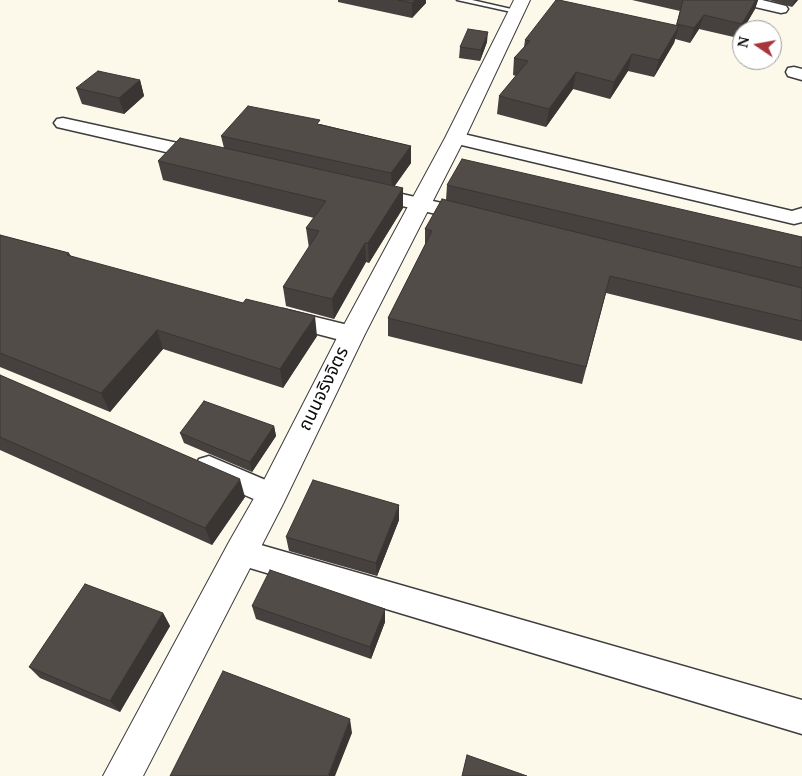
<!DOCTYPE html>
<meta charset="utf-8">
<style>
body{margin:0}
#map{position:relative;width:802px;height:776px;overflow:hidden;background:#fcf9ea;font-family:"Noto Serif",serif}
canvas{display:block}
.north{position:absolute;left:732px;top:20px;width:50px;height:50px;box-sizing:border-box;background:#fff;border:1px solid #9d9d9d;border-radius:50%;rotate:282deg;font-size:14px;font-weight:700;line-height:20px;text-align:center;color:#0a0a0a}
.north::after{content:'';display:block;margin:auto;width:18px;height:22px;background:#a8353a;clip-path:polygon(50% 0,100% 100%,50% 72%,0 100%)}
</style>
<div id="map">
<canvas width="802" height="776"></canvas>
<div class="north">N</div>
</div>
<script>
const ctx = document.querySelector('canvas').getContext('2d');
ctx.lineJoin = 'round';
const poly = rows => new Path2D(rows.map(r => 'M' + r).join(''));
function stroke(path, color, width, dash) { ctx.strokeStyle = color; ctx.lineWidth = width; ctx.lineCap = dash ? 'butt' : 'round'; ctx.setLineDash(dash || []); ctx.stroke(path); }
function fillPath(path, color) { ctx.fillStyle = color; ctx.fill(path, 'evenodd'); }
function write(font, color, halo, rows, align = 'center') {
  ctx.font = font + ' "Noto Serif","Noto Sans Thai",serif'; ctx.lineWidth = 5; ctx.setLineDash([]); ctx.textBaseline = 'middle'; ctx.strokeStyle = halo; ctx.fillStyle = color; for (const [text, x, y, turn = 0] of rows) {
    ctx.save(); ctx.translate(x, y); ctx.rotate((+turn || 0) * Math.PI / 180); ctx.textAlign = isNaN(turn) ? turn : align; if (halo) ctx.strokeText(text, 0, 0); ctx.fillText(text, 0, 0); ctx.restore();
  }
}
const service = poly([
 [457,0,472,0,520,11,516,13,457,0]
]);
const minor = poly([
 [736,0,762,0,786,6,788,9,786,12,781,13,738,3,736,0],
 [794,67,802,69,802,80,788,76,786,72,788,68,794,67],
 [63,118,205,149,212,151,214,155,212,159,205,161,57,127,54,123,57,119,63,118],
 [455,132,792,211,802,208,802,222,794,224,449,142,446,138,449,134,455,132],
 [371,187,477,211,480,216,477,221,470,222,364,197,361,193,364,189,371,187],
 [283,309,360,328,364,334,360,340,352,343,275,323,271,317,275,311,283,309],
 [209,456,282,487,286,495,282,503,272,507,199,475,195,467,199,459,209,456],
 [240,539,802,700,802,734,240,565,230,561,225,552,230,543,240,539]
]);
const tertiary = poly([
 [514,0,530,0,465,138,365,334,283,504,143,776,103,776,229,542,261,486,339,334,445,138,514,0]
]);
const wall = poly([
 [338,0,426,0,426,3,412,18,338,2],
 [632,0,758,0,755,9,738,38,699,29,690,43,675,39,674,43,654,77,628,71,610,99,573,89,546,127,497,114,499,96,516,76,513,75,514,58,524,47,525,40,676,25,680,11],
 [769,0,798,0,792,7],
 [487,42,480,61,459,58,460,47],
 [140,80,144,96,124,114,82,104,76,88],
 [320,124,411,146,411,163,394,186,403,188,403,208,369,263,366,262,334,319,286,306,283,287,309,248,306,228,314,218,163,180,158,161,224,148,221,136],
 [447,185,802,237,802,341,606,293,582,384,388,336,388,318,425,245,425,229,446,200],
 [0,235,69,253,71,256,317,336,283,388,163,349,110,412,0,367],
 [0,375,245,497,212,545,0,450],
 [274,426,276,436,252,472,184,443,180,433],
 [399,520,377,576,289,551,286,537],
 [252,606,385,622,371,659,256,619],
 [163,613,170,626,120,712,40,678,29,667]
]);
const shadedWall = poly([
 [415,0,426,0,426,3,412,18,412,3],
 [756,0,758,0,755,9,738,38,742,24],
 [795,0,798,0,792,7],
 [704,15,699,29,690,43,694,28],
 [679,26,674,43,654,77,659,60],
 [488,32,487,42,480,61,481,50],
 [632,54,628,71,610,99,614,82],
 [576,72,573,89,546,127,549,109],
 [140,80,144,96,124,114,119,98],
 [411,146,411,163,392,190,391,173],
 [403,188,403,208,369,263,368,243],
 [365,243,366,262,334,319,332,299],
 [315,316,317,336,283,388,280,369],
 [157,330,163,349,110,412,101,393],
 [274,426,276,436,252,472,250,462],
 [240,479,245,497,212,545,205,528],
 [399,505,399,520,377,576,376,563],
 [385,609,385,622,371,659,370,647],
 [163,613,170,626,120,712,110,701],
 [350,719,352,733,335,776,328,776]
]);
const building = poly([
 [398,0,415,0,412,3,398,0],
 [556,0,559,0,679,26,659,60,632,54,614,82,576,72,549,109,499,96,528,61,514,58,530,41,525,40,556,0],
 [683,0,756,0,742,24,704,15,694,28,677,24,683,0],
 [468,29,488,32,481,50,460,47,468,29],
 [98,71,140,80,119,98,76,88,98,71],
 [248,106,320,120,317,124,411,146,391,173,221,136,248,106],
 [180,138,403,188,368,243,365,243,332,299,283,287,319,231,306,228,326,201,158,161,180,138],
 [462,159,802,237,802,268,447,185,462,159],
 [442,199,802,288,802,321,610,276,586,367,388,318,432,231,425,229,442,199],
 [0,235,69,253,67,255,243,303,246,299,315,316,280,369,157,330,101,393,0,353,0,235],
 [0,375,240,479,205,528,0,437,0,375],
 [204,401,274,426,250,462,180,433,204,401],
 [313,480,399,505,376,563,286,537,313,480],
 [270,570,385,609,370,647,252,606,270,570],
 [85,584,163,613,110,701,29,667,85,584],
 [223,671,350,719,328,776,170,776,223,671],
 [467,755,527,776,462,776,467,755]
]);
const streetNames = [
 ["ถนนจริงจิตร",324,389,-64]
];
stroke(service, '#3d3d3d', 3);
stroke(minor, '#3d3d3d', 3);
stroke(tertiary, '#3d3d3d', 2);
fillPath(service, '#fff');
fillPath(minor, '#fff');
fillPath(tertiary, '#fff');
fillPath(wall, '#46413e');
fillPath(shadedWall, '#393532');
fillPath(building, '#514c48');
stroke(building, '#393532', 1);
write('18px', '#0a0a0a', '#fff', streetNames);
</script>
